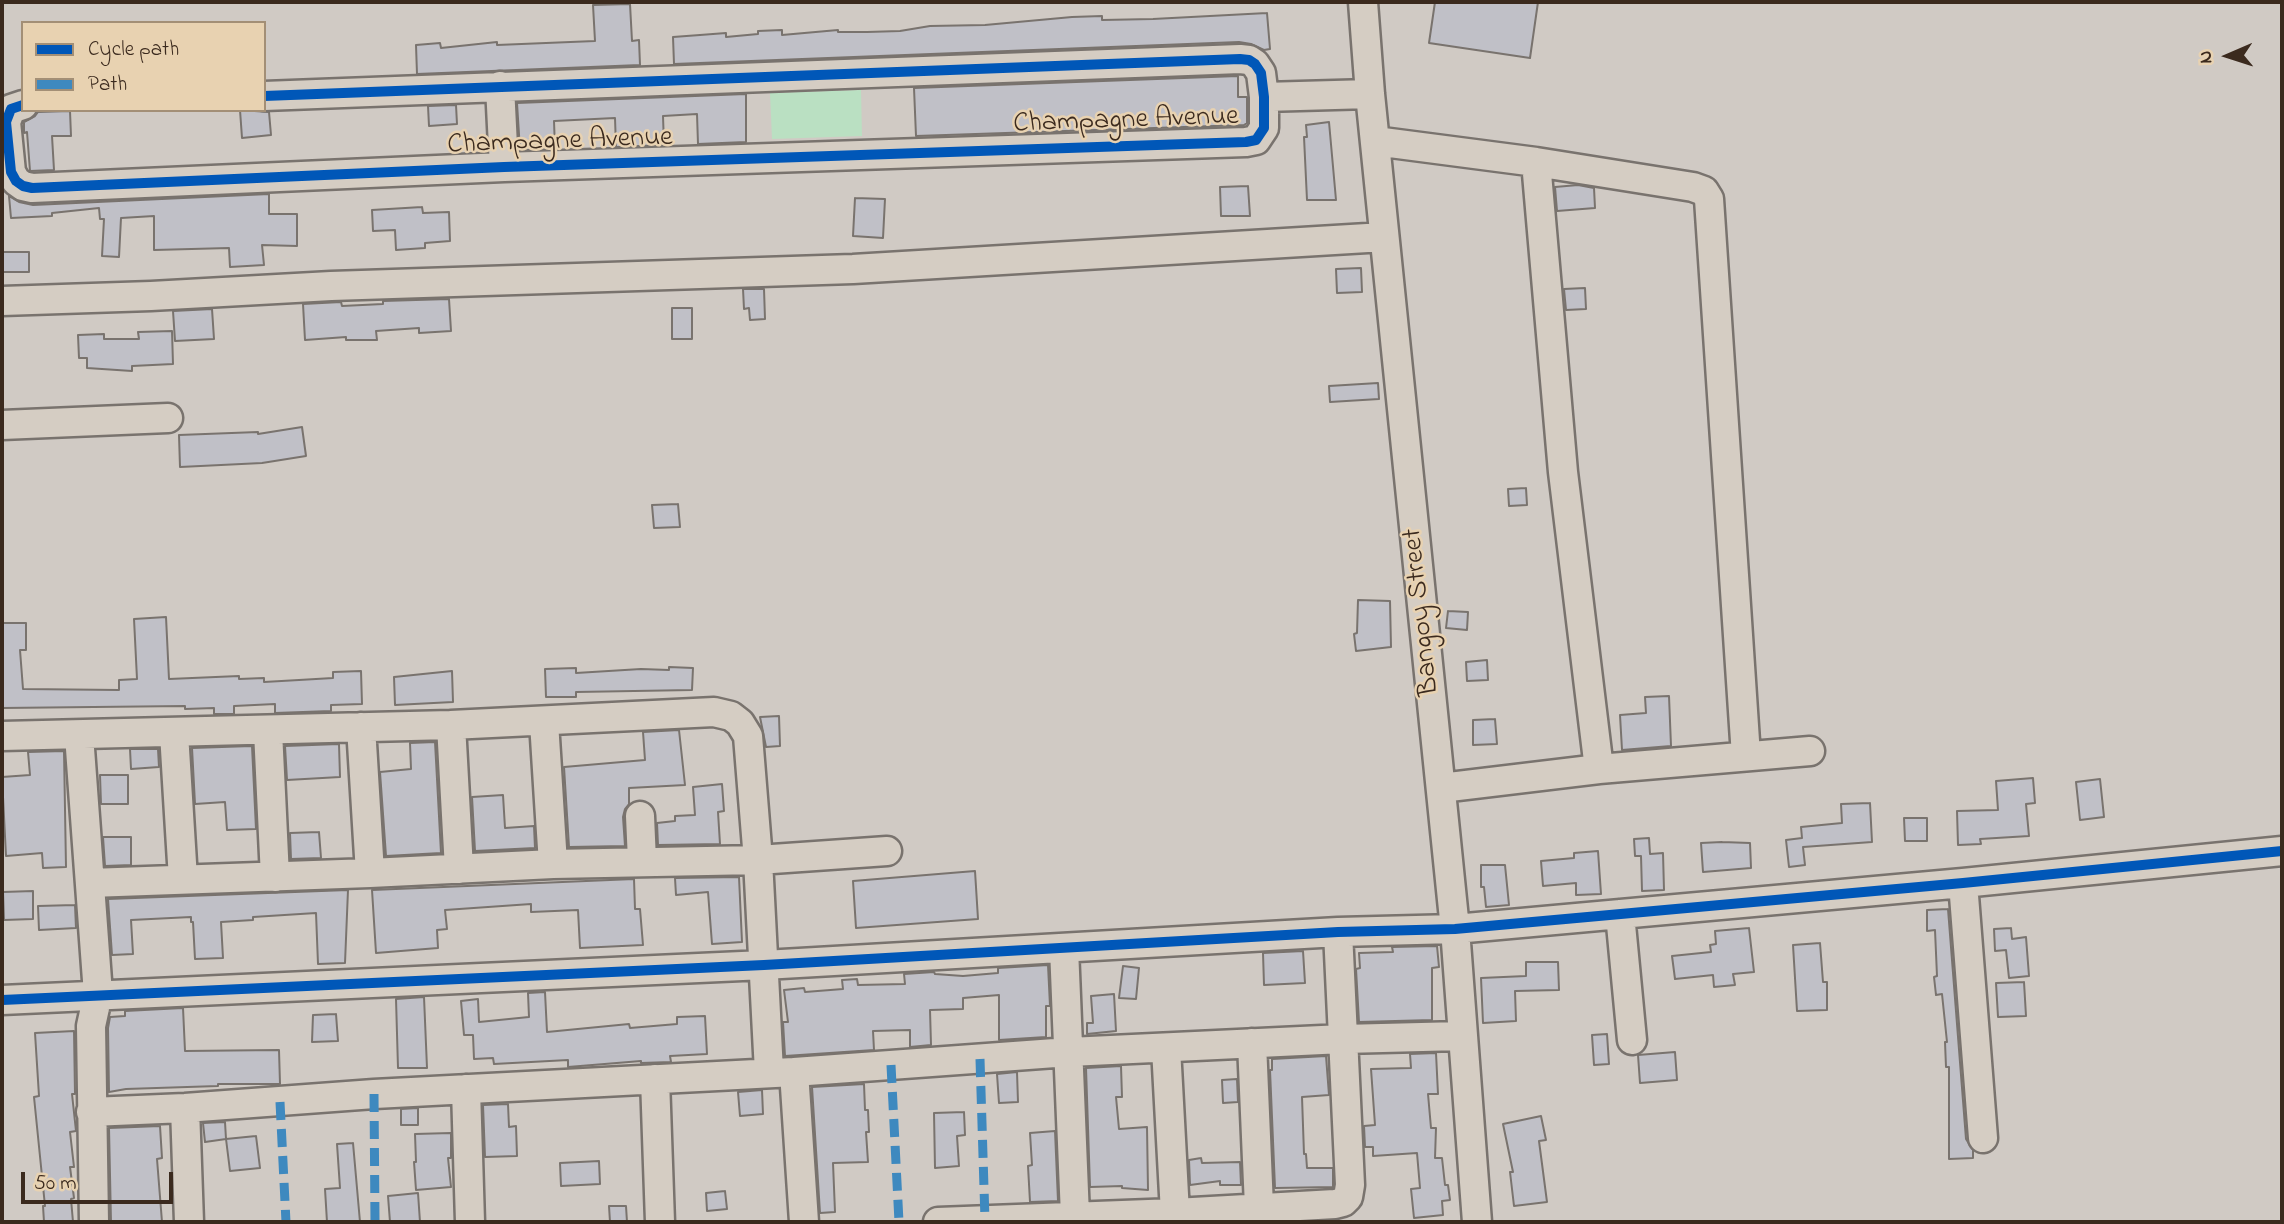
<!DOCTYPE html>
<style>
body{margin:0}
#map{position:relative;width:2284px;height:1224px;overflow:hidden;background:#d0cac4;font-family:"Indie Flower",sans-serif}
canvas{display:block}
.frame{position:absolute;inset:0;border:4px solid #3b2a1e;pointer-events:none}
.legend{position:absolute;left:21px;top:21px;width:245px;height:91px;box-sizing:border-box;background:#e8d2b1;border:2px solid #a38f76;margin:0;padding:9px 12px;list-style:none;font-size:21px;color:#3b2a1e}
.legend li{display:flex;align-items:center;gap:14px;height:35px}
.legend b{width:35px;border:2px solid #a38f76}
.north{position:absolute;left:2193px;top:21px;width:70px;height:70px;-webkit-text-stroke:5px #e8d2b1;paint-order:stroke;rotate:267deg;font-size:19px;font-weight:700;line-height:28px;text-align:center;color:#3b2a1e}
.north::after{content:'';display:block;margin:auto;width:24px;height:32px;background:#3b2a1e;clip-path:polygon(50% 0,100% 100%,50% 72%,0 100%)}
.scale{position:absolute;left:21px;top:1172px;width:152px;height:32px;box-sizing:border-box;border:4px solid #3b2a1e;border-top:0;padding-left:9px;font-size:21px;line-height:24px;white-space:nowrap;color:#3b2a1e;-webkit-text-stroke:5px #e8d2b1;paint-order:stroke}
</style>
<div id="map">
<canvas width="2284" height="1224"></canvas>
<div class="frame"></div>
<ul class="legend">
<li><b style="height:9px;background:#0057b8"></b>Cycle path</li>
<li><b style="height:9px;background:#3e89bf"></b>Path</li>
</ul>
<div class="north">N</div>
<div class="scale">50 m</div>
</div>
<script>
const ctx = document.querySelector('canvas').getContext('2d');
ctx.lineJoin = 'round';
function fillPath(path, color) { ctx.fillStyle = color; ctx.fill(path, 'evenodd'); }
const poly = rows => new Path2D(rows.map(r => 'M' + r).join(''));
function stroke(path, color, width, dash) { ctx.strokeStyle = color; ctx.lineWidth = width; ctx.lineCap = dash ? 'butt' : 'round'; ctx.setLineDash(dash || []); ctx.stroke(path); }
function write(font, color, halo, rows, align = 'center') {
  ctx.font = font + ' "Indie Flower",sans-serif'; ctx.lineWidth = 5; ctx.setLineDash([]); ctx.textBaseline = 'middle'; ctx.strokeStyle = halo; ctx.fillStyle = color; for (const [text, x, y, turn = 0] of rows) {
    ctx.save(); ctx.translate(x, y); ctx.rotate((+turn || 0) * Math.PI / 180); ctx.textAlign = isNaN(turn) ? turn : align; if (halo) ctx.strokeText(text, 0, 0); ctx.fillText(text, 0, 0); ctx.restore();
  }
}
const green = poly([
 [861,90,862,136,772,139,770,93]
]);
const building = poly([
 [1435,2,1538,2,1530,58,1429,43,1435,2],
 [630,4,632,41,639,40,640,65,417,74,416,45,440,43,441,48,497,42,497,45,595,41,593,5,630,4],
 [1267,13,1270,49,1264,50,1251,44,1239,42,674,64,673,37,700,35,726,33,726,37,758,34,758,31,782,30,782,35,838,30,838,32,867,32,900,31,930,26,985,25,1072,17,1102,16,1102,20,1153,19,1267,13],
 [1238,76,1238,97,1247,97,1247,123,1244,125,916,136,914,88,1238,76],
 [746,94,746,142,698,144,697,114,663,116,664,145,616,147,615,118,554,121,555,149,520,150,517,103,746,94],
 [456,105,457,124,429,126,428,106,456,105],
 [240,110,269,112,271,135,242,138,240,110],
 [70,111,71,136,52,136,54,170,30,171,27,132,24,133,24,122,35,116,38,112,70,111],
 [1329,122,1336,200,1307,200,1304,137,1307,137,1306,125,1329,122],
 [1578,185,1594,188,1595,208,1557,211,1555,187,1578,185],
 [1248,186,1250,216,1221,216,1220,187,1248,186],
 [269,194,269,214,297,214,297,246,262,245,264,265,230,267,229,248,154,250,154,216,121,218,119,257,102,256,104,219,100,219,99,208,52,213,52,216,11,218,9,196,19,202,33,205,269,194],
 [855,198,885,199,883,238,853,236,855,198],
 [422,207,423,213,449,212,450,241,425,243,425,248,396,250,395,230,373,231,372,210,422,207],
 [2,252,29,252,29,272,2,272,2,252],
 [1361,268,1362,292,1337,293,1336,269,1361,268],
 [1585,288,1586,309,1566,310,1564,289,1585,288],
 [743,289,764,289,765,319,750,320,749,308,744,309,743,289],
 [449,299,451,331,419,333,419,328,376,331,377,340,346,340,346,337,305,340,303,304,341,302,342,306,383,304,383,301,449,299],
 [672,308,692,308,692,339,672,339,672,308],
 [212,309,214,339,175,341,173,311,212,309],
 [172,331,173,364,132,366,132,371,87,368,87,358,79,358,78,335,104,334,104,339,139,339,138,332,172,331],
 [1378,383,1379,399,1330,402,1329,386,1378,383],
 [302,427,306,456,262,463,180,467,179,435,258,432,258,434,302,427],
 [1526,488,1527,505,1509,506,1508,489,1526,488],
 [678,504,680,527,654,528,652,505,678,504],
 [1358,600,1390,601,1391,647,1356,651,1354,634,1357,633,1358,600],
 [1448,611,1468,612,1467,630,1446,628,1448,611],
 [166,617,169,679,239,676,239,679,264,678,264,682,299,680,333,678,333,672,361,671,362,704,331,705,331,711,275,713,275,704,234,706,234,714,214,714,214,708,185,709,185,706,2,708,2,623,26,623,26,650,20,650,23,689,119,690,119,680,137,679,134,619,166,617],
 [1487,660,1488,680,1467,681,1466,662,1487,660],
 [669,667,693,668,692,690,576,692,576,697,546,697,545,669,576,668,576,673,641,669,669,670,669,667],
 [452,671,453,702,395,705,394,677,452,671],
 [1669,696,1671,746,1622,750,1620,715,1646,713,1645,697,1669,696],
 [779,716,780,746,766,747,760,717,779,716],
 [1495,719,1497,744,1473,745,1473,720,1495,719],
 [679,730,685,785,629,788,629,804,625,809,623,817,625,846,569,847,564,767,645,760,643,732,679,730],
 [435,742,441,853,386,856,380,772,411,769,410,743,435,742],
 [339,744,340,777,287,780,285,746,339,744],
 [252,746,256,829,227,830,225,802,195,804,192,748,252,746],
 [130,749,158,749,159,767,131,769,130,749],
 [64,751,66,867,43,868,42,853,6,856,2,777,30,775,28,752,64,751],
 [100,775,128,775,128,804,101,804,100,775],
 [2033,778,2035,803,2026,804,2029,836,1980,839,1981,844,1958,845,1957,811,1998,810,1996,781,2033,778],
 [2100,779,2104,817,2080,820,2076,782,2100,779],
 [722,784,724,811,718,812,720,844,658,845,657,823,675,821,675,816,695,815,693,787,722,784],
 [503,795,505,828,534,826,535,848,475,851,472,797,503,795],
 [1870,803,1872,842,1803,847,1805,865,1789,867,1786,840,1802,838,1801,827,1842,823,1841,804,1870,803],
 [1904,818,1927,818,1927,841,1905,841,1904,818],
 [319,832,321,858,291,859,290,833,319,832],
 [103,837,131,837,131,865,105,866,103,837],
 [1649,838,1650,854,1663,853,1664,890,1642,891,1641,856,1635,856,1634,839,1649,838],
 [1722,842,1750,843,1751,868,1703,872,1701,843,1722,842],
 [1598,851,1601,894,1576,895,1576,883,1543,886,1541,861,1574,858,1574,853,1598,851],
 [1481,865,1505,865,1509,905,1486,907,1484,887,1481,887,1481,865],
 [975,871,978,919,856,928,853,881,975,871],
 [739,877,742,942,712,944,708,892,676,895,675,878,739,877],
 [634,879,635,909,640,909,643,945,580,948,578,910,531,912,531,904,445,910,447,929,437,930,438,948,376,953,372,890,634,879],
 [348,890,345,963,318,964,316,913,253,917,253,920,221,922,223,958,195,959,193,922,191,922,191,917,131,920,133,954,112,955,108,899,348,890],
 [33,891,33,919,4,920,3,892,33,891],
 [75,905,76,928,39,930,38,906,75,905],
 [1948,909,1966,1139,1973,1150,1973,1158,1949,1159,1949,1067,1946,1067,1945,1042,1947,1042,1942,994,1936,995,1934,977,1937,976,1935,930,1927,931,1927,910,1948,909],
 [1749,928,1754,972,1733,974,1735,985,1714,987,1713,975,1675,979,1672,956,1711,952,1710,945,1716,944,1715,931,1749,928],
 [2011,928,2012,939,2026,937,2029,976,2009,978,2006,950,1995,951,1994,929,2011,928],
 [1820,943,1823,982,1827,982,1827,1010,1797,1011,1793,945,1820,943],
 [1437,946,1439,967,1432,968,1432,1020,1359,1022,1356,969,1360,968,1359,953,1393,952,1392,947,1437,946],
 [1303,951,1305,983,1264,985,1263,953,1303,951],
 [1526,962,1558,962,1559,990,1515,991,1516,1021,1483,1023,1481,978,1526,976,1526,962],
 [1048,965,1050,1006,1046,1006,1046,1037,999,1040,999,995,963,998,963,1009,930,1010,931,1045,910,1047,910,1030,873,1031,874,1050,785,1056,783,1022,788,1022,784,990,804,988,805,992,843,989,842,980,857,979,858,985,905,984,904,974,934,972,935,974,963,976,998,973,998,968,1048,965],
 [1123,966,1139,968,1136,999,1119,998,1123,966],
 [2024,982,2026,1016,1998,1017,1996,983,2024,982],
 [545,992,547,1032,629,1024,630,1028,677,1024,677,1017,705,1016,707,1054,670,1056,671,1062,641,1063,641,1061,568,1067,568,1060,494,1064,493,1058,474,1059,473,1035,464,1035,461,1001,478,999,479,1022,529,1017,528,993,545,992],
 [1114,994,1116,1031,1087,1034,1087,1023,1093,1023,1091,996,1114,994],
 [424,997,427,1068,398,1068,396,999,424,997],
 [183,1008,185,1051,279,1050,280,1084,218,1084,218,1086,126,1089,109,1092,108,1028,110,1017,125,1016,125,1011,183,1008],
 [336,1014,338,1041,312,1042,313,1015,336,1014],
 [74,1031,75,1094,72,1094,76,1131,70,1132,74,1167,70,1167,74,1198,71,1199,73,1222,44,1222,43,1206,45,1206,34,1097,39,1096,35,1033,74,1031],
 [1607,1034,1609,1064,1594,1065,1592,1035,1607,1034],
 [1675,1052,1677,1080,1640,1083,1638,1055,1675,1052],
 [1436,1053,1438,1094,1428,1094,1431,1128,1436,1128,1435,1158,1442,1158,1445,1185,1448,1185,1450,1200,1442,1201,1443,1215,1414,1218,1411,1189,1420,1188,1417,1153,1373,1156,1373,1147,1365,1147,1364,1126,1375,1125,1371,1069,1411,1068,1410,1054,1436,1053],
 [1326,1056,1329,1095,1302,1097,1304,1154,1306,1154,1307,1168,1333,1168,1333,1187,1275,1188,1270,1070,1272,1070,1272,1059,1326,1056],
 [1121,1066,1122,1097,1116,1097,1119,1129,1147,1127,1148,1190,1122,1188,1122,1186,1090,1187,1086,1068,1121,1066],
 [1017,1072,1018,1102,999,1103,997,1074,1017,1072],
 [1237,1079,1238,1102,1223,1103,1222,1080,1237,1079],
 [864,1084,865,1110,868,1110,869,1132,866,1132,868,1162,833,1163,835,1212,820,1213,812,1087,864,1084],
 [762,1090,763,1114,740,1116,738,1092,762,1090],
 [508,1104,509,1127,516,1126,517,1156,485,1157,483,1105,508,1104],
 [418,1108,418,1125,401,1125,401,1109,418,1108],
 [964,1112,965,1135,957,1136,959,1166,935,1168,934,1113,964,1112],
 [1541,1116,1546,1140,1539,1141,1547,1202,1514,1206,1510,1172,1513,1172,1503,1124,1541,1116],
 [225,1122,226,1139,205,1142,203,1123,225,1122],
 [160,1126,162,1158,157,1159,162,1222,111,1222,109,1128,160,1126],
 [1055,1131,1058,1201,1030,1202,1028,1166,1032,1165,1030,1133,1055,1131],
 [451,1133,451,1158,448,1158,451,1187,416,1190,414,1162,416,1162,415,1134,451,1133],
 [256,1136,260,1168,230,1171,226,1139,256,1136],
 [353,1143,360,1222,327,1222,325,1189,340,1188,337,1144,353,1143],
 [1201,1158,1202,1163,1240,1162,1241,1185,1220,1185,1220,1181,1190,1185,1189,1160,1201,1158],
 [599,1161,600,1184,561,1186,560,1163,599,1161],
 [725,1191,727,1209,707,1211,706,1193,725,1191],
 [418,1193,420,1222,390,1222,388,1196,418,1193],
 [609,1206,626,1206,627,1222,610,1222,609,1206]
]);
const minor = poly([
 [1363,2,1370,94,1455,929,1477,1222],
 [500,86,504,167],
 [1264,97,1370,94],
 [23,105,11,109,6,122,11,172,16,181,23,186,32,188,504,167,1246,142,1256,140,1264,128,1264,97,1261,73,1255,64,1249,60,1240,59,264,96],
 [1375,141,1536,162,1693,187,1704,191,1709,199,1746,756],
 [1536,162,1563,472,1599,769],
 [2,301,151,296,331,286,853,269,1384,237],
 [2,425,168,418],
 [544,722,553,864],
 [451,725,459,869],
 [361,727,370,873],
 [268,731,275,877],
 [174,733,183,879],
 [79,735,98,994,91,1026,94,1222],
 [2,736,451,725,714,712,731,716,740,723,748,736,758,860,769,1072],
 [1441,788,1599,769,1810,751],
 [640,816,642,861],
 [90,883,370,873,553,864,758,860,887,851],
 [1963,883,1983,1138],
 [1620,914,1632,1040],
 [1064,948,1075,1216],
 [2,1000,764,965,1338,932,1455,929,1963,883,2282,851],
 [1252,1043,1259,1207],
 [1166,1048,1175,1213],
 [794,1072,804,1222],
 [655,1079,660,1222],
 [466,1089,470,1222],
 [185,1108,189,1222],
 [91,1112,185,1108,374,1094,794,1072,1069,1052,1343,1039,1461,1036],
 [938,1222,1175,1213,1335,1204,1343,1202,1348,1197,1350,1185,1338,932]
]);
const quiet = poly([
 [980,1059,985,1220],
 [891,1065,899,1222],
 [374,1094,375,1222],
 [280,1102,286,1222]
]);
const cycleway = poly([
 [23,105,11,109,6,122,11,172,16,181,23,186,32,188,504,167,1246,142,1256,140,1264,128,1264,97,1261,73,1255,64,1249,60,1240,59,264,96],
 [2,1000,764,965,1338,932,1455,929,1963,883,2282,851]
]);
const streetNames = [
 ["Champagne Avenue",1126,122,-2],
 ["Champagne Avenue",560,143,-2],
 ["Bangoy Street",1423,612,-96]
];
fillPath(green, '#bae0c2');
fillPath(building, '#c0c0c7');
stroke(building, '#79736e', 2);
stroke(minor, '#79736e', 33);
stroke(minor, '#d5cdc3', 28);
stroke(quiet, '#3e89bf', 9, [18, 9]);
stroke(cycleway, '#0057b8', 10);
write('28px', '#3b2a1e', '#e8d2b1', streetNames);
</script>
